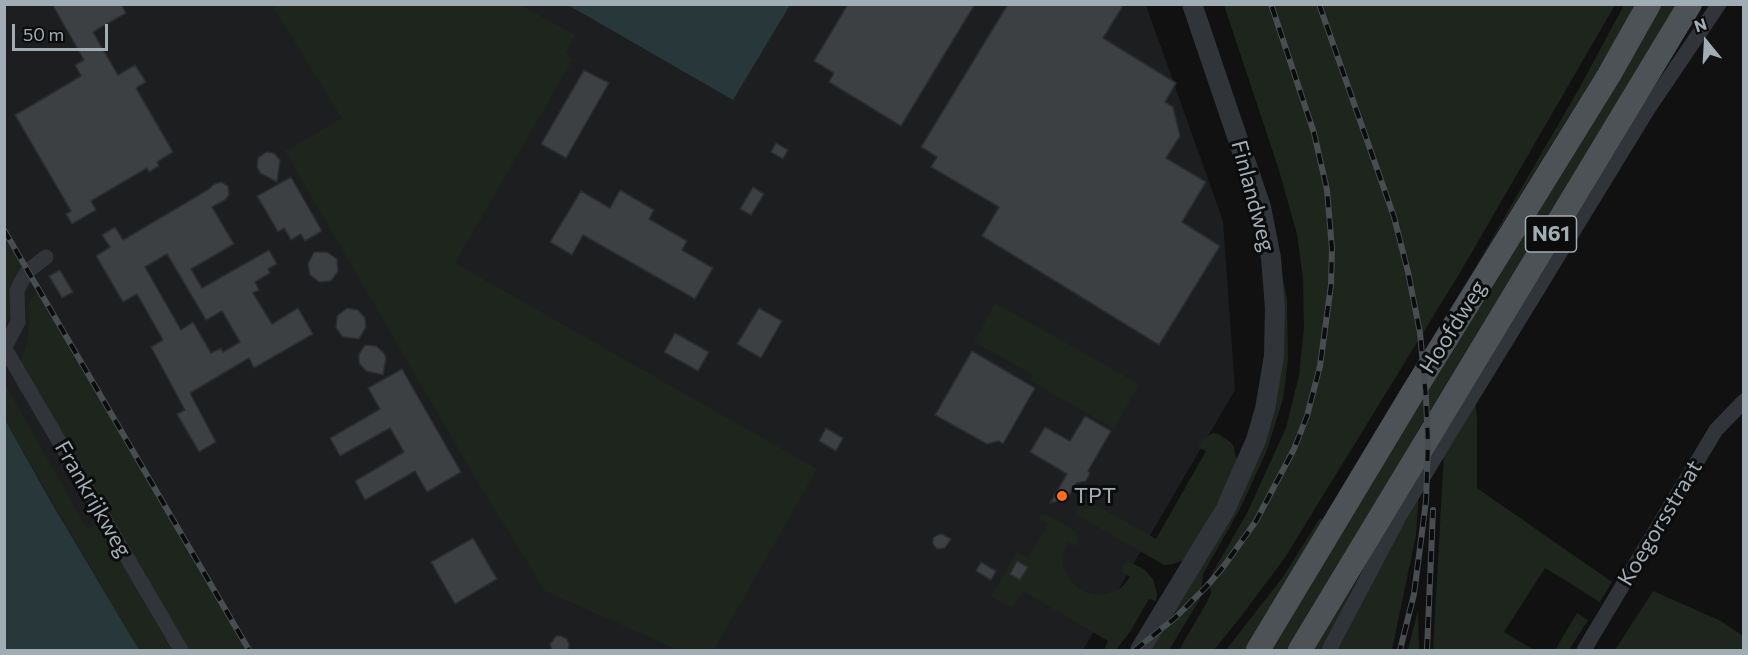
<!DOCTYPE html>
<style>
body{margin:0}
#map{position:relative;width:1748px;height:655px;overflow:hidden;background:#111112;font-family:Commissioner,sans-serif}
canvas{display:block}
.frame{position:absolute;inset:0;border:6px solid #a1adb4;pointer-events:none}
.north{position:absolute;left:1676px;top:12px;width:60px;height:60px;-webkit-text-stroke:4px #0c0c0d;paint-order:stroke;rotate:342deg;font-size:16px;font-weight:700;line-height:24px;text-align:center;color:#a1adb4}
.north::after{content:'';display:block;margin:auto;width:21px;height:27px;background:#a1adb4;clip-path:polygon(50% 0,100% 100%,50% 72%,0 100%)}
.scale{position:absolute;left:12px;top:24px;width:96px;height:27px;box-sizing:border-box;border:3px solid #a1adb4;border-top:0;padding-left:8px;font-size:18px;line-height:21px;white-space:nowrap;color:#a1adb4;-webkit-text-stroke:4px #0c0c0d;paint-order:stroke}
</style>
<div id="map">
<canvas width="1748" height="655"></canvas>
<div class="frame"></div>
<div class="north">N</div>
<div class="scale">50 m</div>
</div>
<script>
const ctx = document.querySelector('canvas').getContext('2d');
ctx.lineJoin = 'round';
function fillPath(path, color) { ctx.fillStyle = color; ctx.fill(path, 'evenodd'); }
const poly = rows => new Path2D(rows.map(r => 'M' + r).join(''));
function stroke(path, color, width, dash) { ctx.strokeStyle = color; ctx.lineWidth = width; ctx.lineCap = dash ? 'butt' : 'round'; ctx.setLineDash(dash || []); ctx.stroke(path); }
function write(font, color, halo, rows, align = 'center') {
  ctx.font = font + ' Commissioner,sans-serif'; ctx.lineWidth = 6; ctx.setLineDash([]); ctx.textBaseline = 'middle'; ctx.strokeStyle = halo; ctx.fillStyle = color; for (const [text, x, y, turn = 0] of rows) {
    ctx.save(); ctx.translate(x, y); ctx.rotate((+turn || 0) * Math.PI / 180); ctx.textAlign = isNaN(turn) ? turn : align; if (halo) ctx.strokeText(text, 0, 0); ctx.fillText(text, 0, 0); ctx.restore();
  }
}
const built = poly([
 [4,5,1146,5,1223,221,1235,390,1083,650,104,650,5,471]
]);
const green = poly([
 [272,5,520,5,575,35,566,53,573,59,455,263,817,469,714,650,678,650,545,591,476,479,285,151,342,118],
 [1224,5,1615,5,1461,271,1284,559,1239,619,1214,650,1179,650,1207,602,1211,593,1210,579,1213,572,1247,513,1286,428,1299,375,1304,328,1303,278,1297,234,1278,167],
 [1624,5,1638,5,1472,273,1580,87],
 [1658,5,1677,5,1425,419,1288,650,1266,650],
 [4,238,23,268,10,318,5,325],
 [1281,270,1287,298,1288,360,1283,399,1267,450,1240,509,1203,574,1200,599,1169,650,1148,650,1240,493],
 [37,292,239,633,250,650,186,650,20,363,28,339,29,301],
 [995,303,1139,384,1114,429,1032,382,1032,374,974,342],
 [4,382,87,529,99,523,171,650,139,650,5,420],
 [1475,399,1477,418,1477,488,1612,582,1600,602,1545,568,1504,632,1534,650,1433,650,1444,453],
 [1213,433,1218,434,1229,441,1233,445,1238,464,1187,559,1173,564,1164,565,1075,514,1084,498,1156,539,1206,451,1198,447,1203,439],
 [1419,494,1416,535,1392,650,1331,650],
 [1041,515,1048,515,1076,532,1078,541,1076,546,1068,542,1064,554,1063,563,1069,579,1082,591,1098,595,1115,591,1122,587,1130,577,1122,572,1122,565,1129,562,1144,569,1153,579,1157,594,1156,601,1149,599,1130,632,1116,650,1104,650,1108,641,1023,591,1012,608,991,596,1017,552,1028,558,1048,524,1039,519],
 [1320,518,1326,521,1249,650,1226,650,1283,577],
 [1368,557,1322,650,1307,650],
 [1653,591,1721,621,1743,636,1743,650,1615,650],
 [1418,610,1419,650,1408,650],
 [1577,613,1588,620,1569,650,1555,650]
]);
const water = poly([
 [568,5,790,5,733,100],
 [5,420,51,502,139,650,5,650]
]);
const building = poly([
 [52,4,121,4,126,13,93,32,118,75,135,65,146,82,136,88,173,152,157,162,159,166,149,172,147,168,91,201,96,210,72,224,66,214,71,211,15,115,81,76,75,65,84,60,52,4],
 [848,4,975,4,901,126,829,82,834,73,814,61,848,4],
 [1008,4,1124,4,1103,38,1176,83,1165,102,1173,107,1180,136,1166,158,1206,182,1182,222,1220,246,1159,345,982,236,999,207,931,167,937,157,921,147,1008,4],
 [584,70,609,83,566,158,541,144,584,70],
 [776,143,788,150,783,159,771,152,776,143],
 [266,152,274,153,280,160,277,182,260,173,257,167,258,158,266,152],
 [291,177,322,231,305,241,301,234,291,240,284,228,278,232,257,196,291,177],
 [221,182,228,186,229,195,225,200,212,207,234,244,191,269,202,288,269,250,277,264,268,269,270,273,255,282,259,290,253,293,272,324,298,308,313,334,254,368,249,358,190,393,216,442,199,452,177,414,185,410,151,347,163,340,137,294,123,302,96,256,110,247,102,235,115,227,123,240,209,189,214,184,221,182],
 [167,254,206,320,222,311,240,342,223,352,221,348,211,353,193,322,181,330,145,267,167,254],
 [753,187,764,194,751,215,740,209,753,187],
 [620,190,654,210,649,219,687,241,682,250,713,268,695,299,583,235,572,255,550,242,581,191,610,208,620,190],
 [314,252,327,252,337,259,338,271,331,281,319,282,310,275,308,264,314,252],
 [60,270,73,292,62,298,49,276,60,270],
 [347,308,358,310,365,318,366,327,359,339,343,337,336,328,337,316,347,308],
 [759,308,782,321,761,358,737,344,759,308],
 [675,333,709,352,698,371,664,352,675,333],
 [365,345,376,346,384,353,386,358,383,375,366,371,359,363,359,354,365,345],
 [972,351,1035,388,1003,444,999,441,987,444,935,415,972,351],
 [402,369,461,472,427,492,415,471,365,500,355,481,404,452,390,428,340,456,330,438,380,409,368,388,402,369],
 [1085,416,1111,431,1088,471,1090,473,1086,481,1076,483,1067,499,1050,503,1067,474,1030,452,1045,427,1070,441,1085,416],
 [826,428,843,438,836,451,819,441,826,428],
 [942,534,951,539,945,548,937,549,933,544,933,538,937,535,942,534],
 [473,538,497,579,455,604,431,562,473,538],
 [1017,561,1028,567,1020,580,1010,574,1017,561],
 [981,562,996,571,991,580,976,571,981,562],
 [556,636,561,636,567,639,569,644,568,651,552,651,550,644,556,636]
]);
const minor = poly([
 [4,347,181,650],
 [5,347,18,322,17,291,20,284,28,271,46,257],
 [1329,650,1400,515,1457,421,1648,109,1719,4],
 [1584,650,1716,430,1744,401]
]);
const tertiary = poly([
 [1140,650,1225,510,1256,440,1265,409,1274,356,1275,308,1271,258,1261,207,1192,4]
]);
const primary = poly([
 [1258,650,1412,394,1609,75,1649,4],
 [1300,650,1690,4]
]);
const rail = poly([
 [1319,4,1394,217,1408,272,1420,333,1426,398,1428,443,1426,501,1414,594,1400,650],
 [4,230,249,650],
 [1135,650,1175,618,1207,586,1224,566,1256,521,1294,449,1307,416,1320,366,1331,285,1332,249,1327,190,1314,133,1271,4],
 [1427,650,1433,510]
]);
const markers = [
 [1062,496,6,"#ff6d1c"]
];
const shields = [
 [1551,234,51]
];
const shieldNames = [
 ["N61",1551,234]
];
const streetNames = [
 ["Finlandweg",1253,196,75],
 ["Hoofdweg",1453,327,-58],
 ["Frankrijkweg",93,499,60],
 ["Koegorsstraat",1660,523,-59]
];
const poiNames = [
 ["TPT",1074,496]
];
fillPath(built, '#1d1e20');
fillPath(green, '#1e251d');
fillPath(water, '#283739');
fillPath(building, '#3d4043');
stroke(building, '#2b2c2f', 1.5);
stroke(minor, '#313438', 15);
stroke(tertiary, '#313438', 20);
stroke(primary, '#4d5257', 24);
stroke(rail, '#484d51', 6);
stroke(rail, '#0c0c0d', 4, [11]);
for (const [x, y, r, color] of markers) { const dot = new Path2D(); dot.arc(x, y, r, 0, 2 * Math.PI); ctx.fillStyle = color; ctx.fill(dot); stroke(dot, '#0c0c0d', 2); }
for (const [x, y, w] of shields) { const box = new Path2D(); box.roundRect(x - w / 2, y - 18, w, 36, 4.5); ctx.fillStyle = '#0c0c0d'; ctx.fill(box); stroke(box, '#a1adb4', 1.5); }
write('bold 21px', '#a1adb4', null, shieldNames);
write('22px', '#a1adb4', '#0c0c0d', streetNames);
write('22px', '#a1adb4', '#0c0c0d', poiNames, 'left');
</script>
